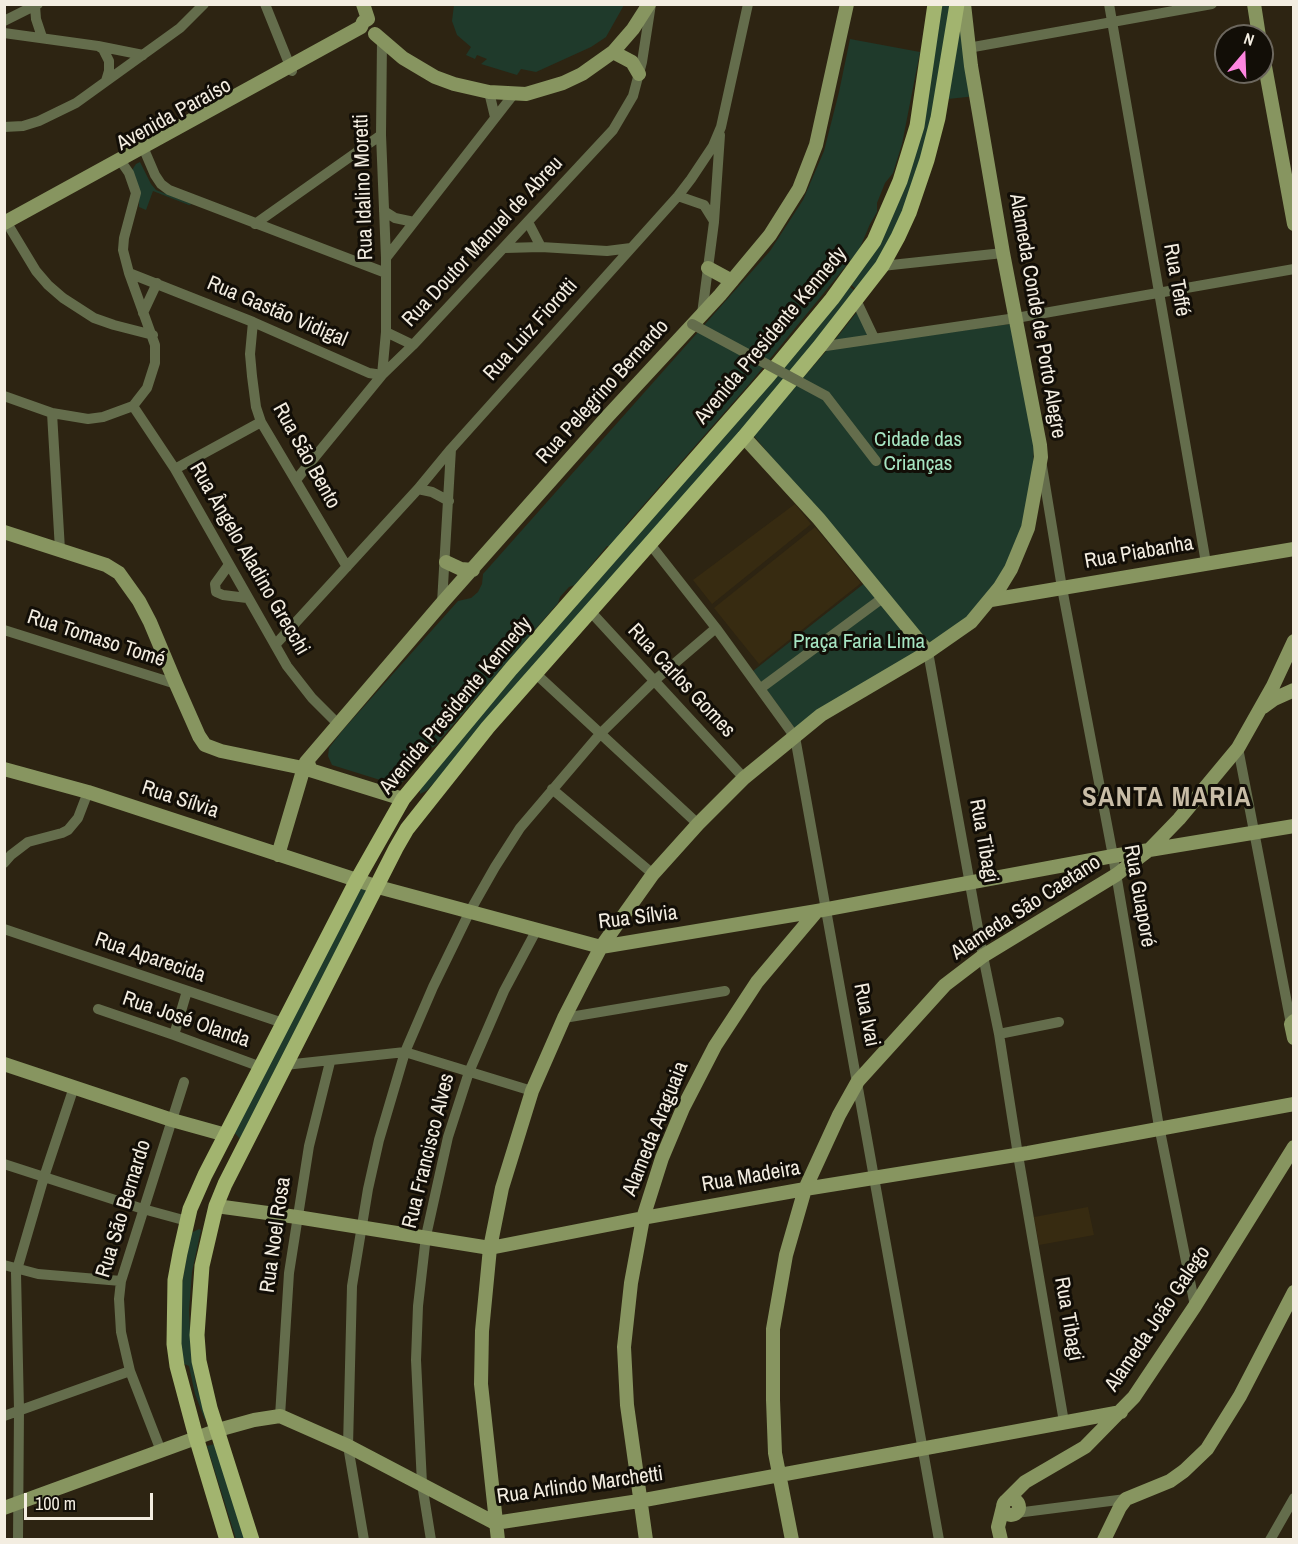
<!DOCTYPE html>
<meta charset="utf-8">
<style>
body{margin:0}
#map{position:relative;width:1298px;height:1544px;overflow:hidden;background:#2d2412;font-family:"Archivo Narrow",sans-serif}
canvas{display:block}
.frame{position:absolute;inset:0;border:6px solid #f3ede1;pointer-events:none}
.north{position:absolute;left:1214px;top:24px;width:60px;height:60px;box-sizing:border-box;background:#120e07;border:2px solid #6c675e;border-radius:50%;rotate:19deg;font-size:16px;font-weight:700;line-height:24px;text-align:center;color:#f3ede1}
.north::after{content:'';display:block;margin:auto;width:21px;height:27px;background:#fe86e0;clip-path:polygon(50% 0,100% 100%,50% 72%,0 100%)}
.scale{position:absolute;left:24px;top:1493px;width:129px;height:27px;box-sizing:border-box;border:3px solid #f3ede1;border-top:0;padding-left:8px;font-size:18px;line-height:21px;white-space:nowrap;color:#f3ede1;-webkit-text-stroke:4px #120e07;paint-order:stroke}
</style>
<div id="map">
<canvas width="1298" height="1544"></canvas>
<div class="frame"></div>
<div class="north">N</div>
<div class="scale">100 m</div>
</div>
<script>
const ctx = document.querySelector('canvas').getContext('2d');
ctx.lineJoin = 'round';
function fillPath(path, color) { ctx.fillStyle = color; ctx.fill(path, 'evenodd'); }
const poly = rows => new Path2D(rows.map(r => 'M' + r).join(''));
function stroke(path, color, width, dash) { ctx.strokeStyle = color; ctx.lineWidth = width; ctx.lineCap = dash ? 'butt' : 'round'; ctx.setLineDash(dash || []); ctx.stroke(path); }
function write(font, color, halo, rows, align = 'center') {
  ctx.font = font + ' "Archivo Narrow",sans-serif'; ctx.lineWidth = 6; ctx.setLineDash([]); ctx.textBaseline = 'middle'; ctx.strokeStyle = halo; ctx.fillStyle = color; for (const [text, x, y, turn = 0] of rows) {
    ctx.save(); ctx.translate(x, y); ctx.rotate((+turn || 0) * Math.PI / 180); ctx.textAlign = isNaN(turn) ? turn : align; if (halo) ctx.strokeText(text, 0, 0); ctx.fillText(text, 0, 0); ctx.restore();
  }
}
const built = poly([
 [795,504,811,524,712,604,693,580],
 [815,527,861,583,759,664,714,608],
 [1088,1207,1094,1235,1039,1245,1034,1217]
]);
const green = poly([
 [454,5,454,4,624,5,606,37,591,47,536,72,521,69,517,75,481,64,487,59,477,55,475,59,466,55,471,47,457,35,452,21],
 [940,5,954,5,932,136,906,206,882,260,858,291,849,283,895,203],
 [962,17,976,96,948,99],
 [850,39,920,52,902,144,893,173,885,183,877,203,877,212,870,224,859,250,751,382,626,525,614,546,607,546,575,585,569,587,560,597,558,603,435,746,428,750,407,778,401,783,393,784,332,765,328,756,329,748,342,731,458,601,471,598,478,592,482,584,483,574,770,251,803,200,824,151,839,92],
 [140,162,151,184,156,190,192,204,189,205,153,191,146,210,139,207,139,194,132,170,136,164],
 [849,286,857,293,832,327,435,782,426,791,420,794,420,788,422,783],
 [857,312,870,336,834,341],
 [1010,324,1034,443,1033,471,1024,533,985,604,931,648,753,435,828,349],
 [866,582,926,651,796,730,753,671],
 [360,889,365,889,368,892,240,1139,234,1132],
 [199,1229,201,1230,192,1272,189,1310,191,1355,196,1384,206,1417,205,1420,195,1394,189,1366,184,1364,181,1349,181,1289,191,1233],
 [215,1444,245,1539,236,1539,207,1446]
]);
const street = poly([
 [265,4,292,71],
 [1109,4,1206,563],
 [35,6,36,19,42,37],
 [4,21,38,4],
 [4,33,98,46,143,55],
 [98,46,103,49,109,61,109,71,106,81],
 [968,48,1212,4],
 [489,92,495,117],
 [4,127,23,126,39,121,76,103,180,28,204,4],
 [143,147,155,175,161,184,169,190,386,273],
 [678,196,704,205,714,221],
 [384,211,395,218,414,222],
 [528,222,541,247],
 [7,223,36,271,48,285,63,298,94,318,114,325,153,335],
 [255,224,381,135],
 [505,248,541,247,607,251,631,248],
 [386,258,513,95],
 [882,266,1003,253],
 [129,273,253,322,369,373,382,375,386,332,386,258,381,135,382,40],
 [856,300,874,338],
 [143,313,157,283],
 [702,314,714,222,720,135],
 [253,322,250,354,252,376,256,407,261,422,347,567],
 [386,332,413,345],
 [819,347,1016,318,1294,269],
 [4,396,52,413,88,419,103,417,133,406,147,388,155,363,155,345,129,273,123,250,124,238,136,193,129,173,120,160],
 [133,406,175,469,287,666,312,698,339,725],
 [52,413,60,550],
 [1042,466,1062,588,1113,856,1158,1121,1195,1306],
 [175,469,261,422],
 [296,480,382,375,413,345,613,130,633,96,642,62,651,4],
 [418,489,432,492,449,501],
 [650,544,716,628,795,737,939,1540],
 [228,566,215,584,216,592,223,595,247,598],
 [442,603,451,449],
 [590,611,744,778],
 [4,630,176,684],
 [275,645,418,489,451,449,678,196,691,179,713,146,721,127,748,4],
 [928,652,983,956,999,1034,1018,1155,1064,1422],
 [535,673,698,824],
 [761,688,884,597],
 [1238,748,1291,1024],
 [552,789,653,874],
 [4,863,11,855,28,842,62,833,68,830,78,818,88,792],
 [4,929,283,1023],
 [98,1009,174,1035,261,1067],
 [564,1018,725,991],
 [999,1034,1059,1022],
 [174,1035,187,991],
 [285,1065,405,1052,532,1091],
 [4,1164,143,1209,187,1221],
 [4,1265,38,1274,121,1281],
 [4,1416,130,1371],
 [280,1416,289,1273,309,1146,330,1062],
 [161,1451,130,1371,121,1332,119,1299,121,1281,184,1082],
 [1016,1513,1126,1499],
 [18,1540,19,1410,16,1273,44,1177,74,1087],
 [364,1540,348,1446,352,1286,368,1189,379,1140,405,1052,433,987,470,911,495,867,520,828,600,734,654,681,716,628],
 [431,1540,422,1484,416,1360,418,1306,426,1236,448,1137,469,1072,504,991,536,931],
 [1270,1540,1294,1498]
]);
const secondary = poly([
 [363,4,368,19],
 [1254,4,1259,36],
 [375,34,403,58,435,77,454,84,489,92,526,94,563,83,582,74,613,52,633,29,649,4],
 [1262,50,1294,224],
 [613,52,632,62,639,74],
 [4,223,361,27,363,22,368,19],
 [708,268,732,281],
 [744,437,819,519,928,652],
 [4,532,106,565,119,573,139,601,150,622,176,684,199,736,205,745,221,751,298,767],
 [446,562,461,569,473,570],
 [991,600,1294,549],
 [1263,707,1274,699,1294,690],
 [306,762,442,603,607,417,720,295,770,235,799,189,816,145,847,4],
 [306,762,309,765,310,770,403,799],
 [4,769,88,792,378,887,601,947,817,911,1113,856,1294,826],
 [278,855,302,774],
 [1294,1021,1291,1024,1294,1038],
 [4,1064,172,1120,226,1135],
 [216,1206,297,1217,490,1248,643,1218,805,1189,1028,1153,1294,1104],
 '1003 1507a8 8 0 1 1 16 0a8 8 0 1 1-16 0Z',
 [1007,1500,1025,1482,1085,1447,1134,1397,1195,1306,1294,1147],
 [4,1508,218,1430,254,1420,280,1416,348,1446,495,1523,639,1501,1121,1412],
 [498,1540,481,1384,482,1331,490,1248,502,1188,532,1091,564,1018,584,979,601,947,653,874,698,824,744,778,821,715,928,652,971,622,1000,587,1011,569,1028,528,1041,457,1040,445,1003,253,971,66,964,4],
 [646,1540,627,1405,624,1347,631,1283,643,1218,662,1158,683,1108,715,1046,757,982,817,911],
 [792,1540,775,1453,773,1400,773,1329,786,1255,805,1189,839,1115,858,1081,945,985,983,956,1116,875,1149,850,1179,819,1238,748,1273,686,1294,641],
 [1001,1540,998,1527,1003,1507],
 [1104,1540,1120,1507,1126,1499,1170,1481,1184,1471,1207,1449,1240,1396,1294,1292]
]);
const primary = poly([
 [227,1540,196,1437,177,1366,174,1344,175,1280,180,1253,190,1209,205,1175,357,880,403,799,511,669,769,375,832,299,874,241,900,181,917,126,935,4],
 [252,1540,210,1408,199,1361,197,1335,202,1266,216,1206,225,1184,396,848,407,829,488,727,744,437,819,347,882,266,898,237,909,213,927,160,938,118,957,4]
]);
const streetBridge = poly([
 [692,324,826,396,876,461]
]);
const streetNames = [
 ["Avenida Paraíso",174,115,-29],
 ["Rua Idalino Moretti",364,187,-92],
 ["Rua Doutor Manuel de Abreu",483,242,-47],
 ["Rua Teffé",1176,280,80],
 ["Rua Gastão Vidigal",277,312,23],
 ["Alameda Conde de Porto Alegre",1037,316,80],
 ["Rua Luiz Fiorotti",531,330,-48],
 ["Avenida Presidente Kennedy",771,336,-50],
 ["Rua Pelegrino Bernardo",603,392,-48],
 ["Rua São Bento",306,456,61],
 ["Rua Piabanha",1139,553,-10],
 ["Rua Ângelo Aladino Grecchi",249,559,60],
 ["Rua Tomaso Tomé",96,639,18],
 ["Rua Carlos Gomes",681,681,47],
 ["Avenida Presidente Kennedy",456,706,-50],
 ["Rua Sílvia",180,800,18],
 ["Rua Tibagi",983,841,80],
 ["Rua Guaporé",1139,896,80],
 ["Alameda São Caetano",1026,908,-33],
 ["Rua Sílvia",638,918,-7],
 ["Rua Aparecida",150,958,19],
 ["Rua Ivai",866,1015,79],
 ["Rua José Olanda",186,1020,19],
 ["Alameda Araguaia",656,1129,-68],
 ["Rua Francisco Alves",429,1151,-76],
 ["Rua Madeira",751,1177,-10],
 ["Rua São Bernardo",124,1209,-73],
 ["Rua Noel Rosa",276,1235,-82],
 ["Rua Tibagi",1068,1319,80],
 ["Alameda João Galego",1158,1319,-56],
 ["Rua Arlindo Marchetti",580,1486,-8]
];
const parkNames = [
 ["Cidade das",918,440],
 ["Crianças",918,464],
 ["Praça Faria Lima",859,642]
];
const districtNames = [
 ["SANTA MARIA",1167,799]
];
fillPath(built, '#372b11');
fillPath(green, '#1f3a2b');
stroke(street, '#646d4c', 10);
stroke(secondary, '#879560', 14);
stroke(primary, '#a2b46f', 15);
stroke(streetBridge, '#646d4c', 10);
write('21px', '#f3ede1', '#120e07', streetNames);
write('21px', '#a6e5c2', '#120e07', parkNames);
ctx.letterSpacing = '1.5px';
write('bold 27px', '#c9bda7', '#120e07', districtNames);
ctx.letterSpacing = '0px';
</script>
